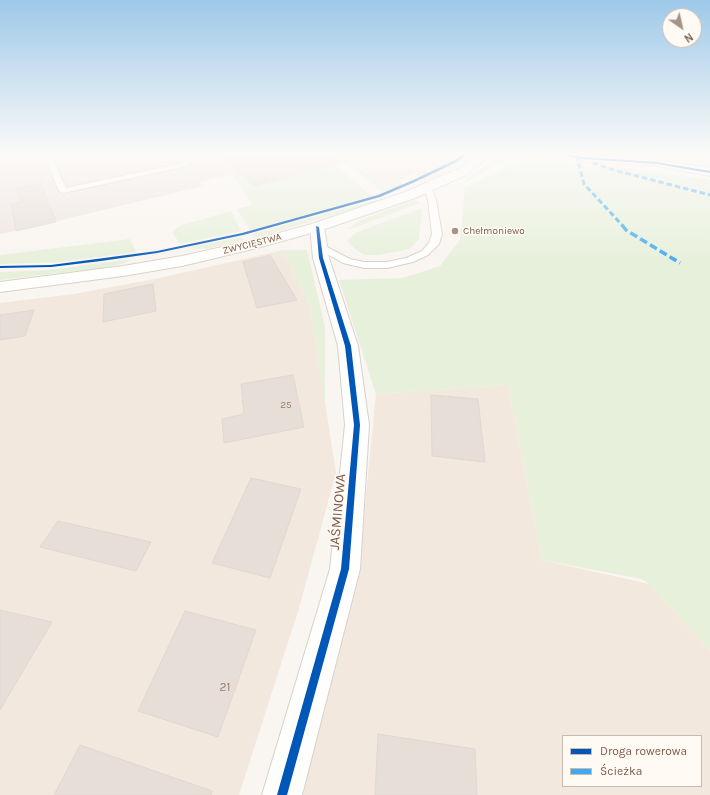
<!DOCTYPE html>
<meta charset="utf-8">
<style>
body{margin:0}
#map{position:relative;width:710px;height:795px;overflow:hidden;background:#f9f5f0;font-family:Karla,sans-serif}
canvas{display:block}
.legend{position:absolute;left:562px;top:735px;width:140px;height:52px;box-sizing:border-box;background:#fffaf3;border:1px solid #cabbb1;margin:0;padding:5px 7px;list-style:none;font-size:12px;color:#7a5c4d}
.legend li{display:flex;align-items:center;gap:8px;height:20px}
.legend b{width:20px;border:1px solid #cabbb1}
.north{position:absolute;left:662px;top:8px;width:40px;height:40px;box-sizing:border-box;background:#fffaf3;border:1px solid #cabbb1;border-radius:50%;rotate:146deg;font-size:11px;font-weight:700;line-height:16px;text-align:center;color:#7a5c4d}
.north::after{content:'';display:block;margin:auto;width:14px;height:18px;background:#a69286;clip-path:polygon(50% 0,100% 100%,50% 72%,0 100%)}
</style>
<div id="map">
<canvas width="710" height="795"></canvas>
<ul class="legend">
<li><b style="height:5px;background:#0057b8"></b>Droga rowerowa</li>
<li><b style="height:5px;background:#3fa9f5"></b>Ścieżka</li>
</ul>
<div class="north">N</div>
</div>
<script>
const ctx = document.querySelector('canvas').getContext('2d');
ctx.lineJoin = 'round';
function fillPath(path, color) { ctx.fillStyle = color; ctx.fill(path, 'evenodd'); }
const poly = rows => new Path2D(rows.map(r => 'M' + r).join(''));
function stroke(path, color, width, dash) { ctx.strokeStyle = color; ctx.lineWidth = width; ctx.lineCap = dash ? 'butt' : 'round'; ctx.setLineDash(dash || []); ctx.stroke(path); }
function write(font, color, halo, rows, align = 'center') {
  ctx.font = font + ' Karla,sans-serif'; ctx.lineWidth = 3; ctx.setLineDash([]); ctx.textBaseline = 'middle'; ctx.strokeStyle = halo; ctx.fillStyle = color; for (const [text, x, y, turn = 0] of rows) {
    ctx.save(); ctx.translate(x, y); ctx.rotate((+turn || 0) * Math.PI / 180); ctx.textAlign = isNaN(turn) ? turn : align; if (halo) ctx.strokeText(text, 0, 0); ctx.fillText(text, 0, 0); ctx.restore();
  }
}
const residential = poly([
 [338,153,442,153,431,160,436,164,387,186],
 [283,250,310,306,336,473,299,608,239,795,0,795,0,303,74,294,160,278],
 [508,385,542,560,649,584,710,650,710,795,303,795,363,526,376,394],
 [563,736,701,736,701,786,563,786]
]);
const industrial = poly([
 [0,153,338,153,350,162,254,186,240,173,200,182,203,186,16,231,0,234]
]);
const green = poly([
 [442,153,463,153,453,160,420,176,415,174,436,164,431,160],
 [472,153,478,153,466,162,427,181,422,179,460,161],
 [501,153,510,153,505,160,461,184],
 [521,153,585,164,590,167,612,166,710,180,710,650,649,584,642,579,542,560,508,385,376,394,339,280,403,278,440,266,460,240,465,188,516,162],
 [582,153,710,153,710,168,651,158],
 [350,162,387,186,399,181,404,184,383,192,346,163],
 [335,165,372,196,250,230,237,209,253,205,232,175,240,173,254,186],
 [376,200,376,201,370,204,255,238,252,234],
 [415,200,420,203,348,230,358,221],
 [422,208,419,239,410,249,379,255,365,255,356,250,347,240,357,232],
 [231,211,241,231,180,244,172,232,181,225],
 [240,237,244,240,211,248,198,249,188,248],
 [130,239,136,252,60,262,0,264,0,255],
 [283,250,307,250,325,327,325,406,310,306],
 [132,259,122,264,102,268,0,280,0,272,49,270]
]);
const building = poly([
 [218,153,344,153,345,162,254,186,218,153],
 [41,183,56,222,16,231,11,204,21,202,17,188,41,183],
 [270,255,297,300,257,308,243,262,270,255],
 [153,284,156,311,103,322,104,294,153,284],
 [34,310,25,336,0,340,0,315,34,310],
 [293,375,304,427,224,443,222,419,244,414,241,384,293,375],
 [431,395,478,399,485,462,432,456,431,395],
 [251,478,301,489,270,578,212,563,251,478],
 [58,521,97,530,151,542,136,571,40,547,58,521],
 [0,610,52,622,0,710,0,610],
 [185,611,256,630,218,737,138,711,185,611],
 [378,734,475,749,477,795,375,795,378,734],
 [80,745,212,791,211,795,54,795,80,745]
]);
const service = poly([
 [43,153,50,153,66,188,182,163,175,153,182,153,191,164,187,166,63,193,59,191,43,153],
 [425,186,431,186,436,200,442,234,439,244,428,255,413,262,387,268,364,268,343,263,315,247,317,245,323,245,350,259,364,262,387,262,406,258,422,251,429,243,432,234,428,200,424,188,425,186]
]);
const minor = poly([
 [543,153,575,153,657,160,710,168,710,176,657,166,583,161,548,156,543,153],
 [317,223,322,224,324,227,329,258,358,346,369,425,360,569,302,795,262,795,330,569,345,425,338,346,313,258,310,227,312,224,317,223]
]);
const secondary = poly([
 [481,153,494,153,466,175,415,198,322,230,257,248,182,266,123,276,0,292,0,282,123,266,182,256,249,241,312,224,405,192,458,169,481,153]
]);
const quietFar1 = poly([
 [579,158,577,157,584,184,623,226],
 [593,163,614,170,710,195]
]);
const quiet = poly([
 [622,225,626,230,680,263]
]);
const cycleway = poly([
 [464,153,468,153,457,162,415,182,380,197,243,235,157,253,101,261,51,267,0,268,0,266,51,265,157,251,242,233,378,195,413,180,455,160,464,153],
 [557,153,583,157,657,162,710,171,710,173,657,164,583,159,547,153,557,153],
 [316,226,319,227,323,258,351,346,360,425,349,569,287,795,277,795,341,569,354,425,345,346,319,258,316,226]
]);
const markers = [
 [455,231,4,"#a69286"]
];
const farPoinames = [
 ["Chełmoniewo",463,231]
];
const farStreetnames = [
 ["ZWYCIĘSTWA",252,244,-14]
];
const numberNames = [
 ["25",286,405]
];
const nearNumbernames = [
 ["21",225,688]
];
const nearStreetnames = [
 ["JAŚMINOWA",338,512,-85]
];
fillPath(residential, '#f2e8de');
fillPath(industrial, '#ede5e0');
fillPath(green, '#e7f0db');
fillPath(building, '#e6ded7');
stroke(building, '#e2d8d2', 1);
stroke(service, '#d7d1cb', 2);
stroke(minor, '#d7d1cb', 2);
stroke(secondary, '#d9d2cb', 2);
fillPath(service, '#fefefd');
fillPath(minor, '#fefefd');
fillPath(secondary, '#fefefd');
stroke(quietFar1, '#3fa9f5', 3, [5.5, 3]);
stroke(quiet, '#3fa9f5', 3.5, [8, 3.5]);
fillPath(cycleway, '#0057b8');
const sky = ctx.createLinearGradient(0, 0, 0, 265);
sky.addColorStop(0, '#9ec9e9');
sky.addColorStop(0.58, '#fcfaf8');
sky.addColorStop(1, '#fcfaf800');
ctx.fillStyle = sky;
ctx.fillRect(0, 0, 710, 265);
for (const [x, y, r, color] of markers) { const dot = new Path2D(); dot.arc(x, y, r, 0, 2 * Math.PI); ctx.fillStyle = color; ctx.fill(dot); stroke(dot, '#fffaf3', 1.5); }
write('10px', '#7a5c4d', '#fffaf3', farPoinames, 'left');
write('10px', '#7a5c4d', '#fffaf3', farStreetnames);
write('10px', '#977e72', null, numberNames);
write('12px', '#977e72', null, nearNumbernames);
write('14px', '#7a5c4d', '#fffaf3', nearStreetnames);
</script>
